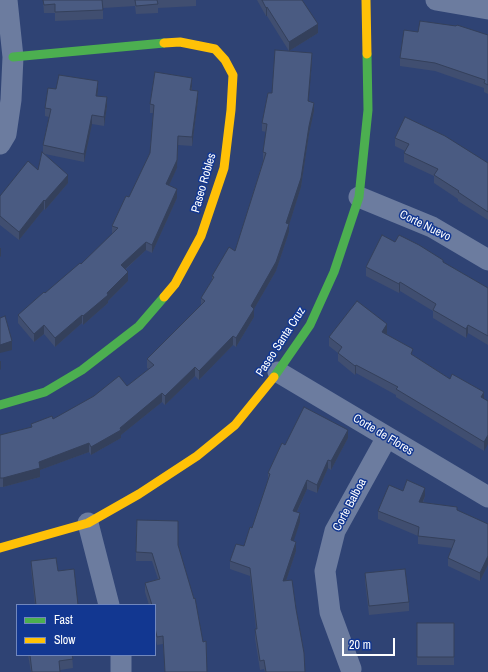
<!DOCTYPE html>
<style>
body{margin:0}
#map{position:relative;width:488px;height:672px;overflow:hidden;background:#2f4374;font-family:"Archivo Narrow",sans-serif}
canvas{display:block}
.legend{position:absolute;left:16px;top:604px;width:140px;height:52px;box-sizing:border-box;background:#123791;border:1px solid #7187bd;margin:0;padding:5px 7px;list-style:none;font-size:12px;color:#fff}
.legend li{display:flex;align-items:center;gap:8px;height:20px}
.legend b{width:20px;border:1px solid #7187bd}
.scale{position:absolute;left:342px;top:638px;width:53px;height:18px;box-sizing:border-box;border:2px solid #fff;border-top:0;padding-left:5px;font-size:12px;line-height:14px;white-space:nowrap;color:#fff;-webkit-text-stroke:3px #123791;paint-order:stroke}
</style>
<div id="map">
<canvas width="488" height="672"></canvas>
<ul class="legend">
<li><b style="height:5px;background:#4caf50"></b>Fast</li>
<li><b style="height:5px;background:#ffc107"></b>Slow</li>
</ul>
<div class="scale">20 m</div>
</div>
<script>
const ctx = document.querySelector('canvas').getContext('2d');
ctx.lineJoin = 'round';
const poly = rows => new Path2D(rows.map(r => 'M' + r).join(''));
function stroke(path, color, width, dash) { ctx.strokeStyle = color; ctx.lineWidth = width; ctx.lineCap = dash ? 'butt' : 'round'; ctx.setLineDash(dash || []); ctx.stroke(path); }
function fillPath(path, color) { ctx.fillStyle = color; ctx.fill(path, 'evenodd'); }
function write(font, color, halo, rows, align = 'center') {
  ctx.font = font + ' "Archivo Narrow",sans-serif'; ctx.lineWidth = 3; ctx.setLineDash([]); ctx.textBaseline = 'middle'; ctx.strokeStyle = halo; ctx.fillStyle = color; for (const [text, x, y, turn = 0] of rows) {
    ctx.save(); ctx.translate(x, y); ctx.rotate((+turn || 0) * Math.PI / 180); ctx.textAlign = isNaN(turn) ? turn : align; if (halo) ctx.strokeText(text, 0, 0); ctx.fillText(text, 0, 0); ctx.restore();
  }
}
const street = poly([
 [436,0,488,9],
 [0,144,6,134,11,100,13,57,7,0],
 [359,197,432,227,488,260],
 [278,372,488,497],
 [88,523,109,605],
 [121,655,121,672],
 [351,669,330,612,325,571,335,531,387,437]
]);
const fast = poly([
 [13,57,164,43],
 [274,377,310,325,334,272,359,197,368,110,367,54],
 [0,405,45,392,82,370,139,326,164,297]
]);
const slow = poly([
 [366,0,367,54],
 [164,43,180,42,215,49,225,60,233,75,231,110,224,168,201,236,175,284,164,297],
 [0,548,88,523,139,494,197,456,235,425,274,377]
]);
const wall = poly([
 [43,0,196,0,196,6,158,8,158,13,136,14,135,6,103,8,103,19,55,21,55,13,44,13],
 [257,0,302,0,318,33,289,51,267,16,266,16],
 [456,26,488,35,488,94,484,92,484,88,435,71,400,66,400,58,418,32],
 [312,61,308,101,314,111,309,134,301,187,289,225,289,232,276,271,254,309,254,317,236,347,233,345,199,380,195,376,165,405,162,402,121,435,121,438,91,455,89,452,40,470,40,477,3,487,0,487,0,435,31,427,31,424,53,419,127,386,149,369,147,368,147,359,201,305,201,298,212,280,212,276,235,251,263,161,263,152,266,132,262,131,262,123,272,93],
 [192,86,192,90,198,100,192,146,178,145,177,168,169,185,177,198,152,253,146,250,126,269,128,281,108,301,108,303,83,325,82,323,55,347,44,334,34,342,18,323,18,315,81,264,112,234,112,226,129,197,150,153,153,113,150,113,150,104],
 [56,89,98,90,97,96,107,106,104,126,92,124,84,162,45,154,68,183,45,210,44,209,19,240,0,225,0,196,38,170,43,153,43,145,49,117,45,116,45,108],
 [395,138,488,163,488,220,458,201,458,199,434,183,434,176,404,162,404,153,405,151,395,146],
 [395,242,443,262,488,288,488,345,468,333,466,338,433,318,433,311,400,291,399,293,366,276,366,267],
 [387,333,386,335,413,355,450,379,488,401,484,451,396,397,396,395,356,373,355,375,338,361,338,353,329,346,329,337],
 [348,438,331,470,328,468,317,493,307,489,297,512,300,522,293,541,296,551,286,581,296,609,305,672,265,672,264,669,260,670,255,638,255,629,256,629,250,576,230,569,230,561,244,546,252,528,268,480,268,473,285,445],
 [403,491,425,496,423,503,457,510,488,524,488,565,480,581,448,566,448,558,452,548,418,544,418,536,378,519,378,511],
 [178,546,207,672,165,672,163,644,157,645,155,636,155,605,149,605,145,592,145,583,158,579,152,561,136,561,136,552],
 [31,561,58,571,78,605,35,605,31,569],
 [365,573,409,602,409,611,369,615,365,581],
 [417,623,454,623,454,665,417,665],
 [28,655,72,655,73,668,60,670,60,672,31,672]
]);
const shadedWall = poly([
 [267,7,267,16,266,16,266,8],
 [318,24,318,33,289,51,289,42],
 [312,53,312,61,308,110,308,101],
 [192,78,192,86,190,99,190,90],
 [98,81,98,90,96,104,96,96],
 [198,91,198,100,192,146,192,137],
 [107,97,107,106,104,126,104,117],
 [314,103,314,111,309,134,301,187,289,225,289,232,276,271,254,309,254,317,236,347,236,338,251,306,309,126],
 [92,115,92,124,84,162,84,154],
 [178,136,177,168,166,192,166,184],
 [68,175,68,183,45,210,45,201],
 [177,189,177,198,152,253,152,245],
 [44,200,44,209,19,240,19,232],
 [146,242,146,250,121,273,121,265],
 [0,248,1,248,1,256,0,257],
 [128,272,128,281,108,301,108,303,83,325,83,316],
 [400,282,400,291,399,293,399,284],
 [82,315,82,323,55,347,55,338],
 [387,324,387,333,382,341,382,332],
 [44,325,44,334,34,342,34,334],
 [468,325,468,333,466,338,466,329],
 [233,336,233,345,199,380,199,371],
 [12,341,12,350,0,353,0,345],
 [0,361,1,361,1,369,0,370],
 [356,365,356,373,355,375,355,366],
 [195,367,195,376,165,405,165,396],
 [484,392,484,400,481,397],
 [162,393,162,402,121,435,121,438,91,455,91,447,120,428],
 [348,430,348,438,331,470,331,461],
 [488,435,488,444,484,451,484,442],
 [89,443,89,452,40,470,40,477,3,487,3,478,39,462],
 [328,460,328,468,317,493,317,485],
 [307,480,307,489,293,520,293,511],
 [425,488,425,496,419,511,419,502],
 [300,513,300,522,291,549,291,540],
 [296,542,296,551,283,590,283,581],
 [488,556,488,565,480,581,480,573]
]);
const building = poly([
 [43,0,102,0,103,10,55,12,55,4,44,5,43,0],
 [135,0,157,0,158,4,136,6,135,0],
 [262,0,302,0,318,24,289,42,267,7,266,8,262,0],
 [420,21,456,26,457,25,488,35,488,85,484,83,485,80,435,63,400,58,404,30,418,32,420,21],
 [275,50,312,53,308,101,314,103,309,126,301,178,286,223,289,224,276,262,251,306,254,309,236,338,233,336,199,371,195,367,165,396,162,393,120,428,121,430,91,447,89,443,39,462,40,468,3,478,0,478,0,435,32,427,31,424,52,416,53,419,94,396,119,376,127,386,154,365,147,359,205,301,201,298,214,277,212,276,229,247,235,251,266,153,263,152,267,124,262,123,268,93,272,93,275,50],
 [155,72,192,78,190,90,198,91,192,137,178,136,177,160,166,184,177,189,152,245,146,242,121,265,128,272,107,293,108,295,83,316,82,315,55,338,44,325,34,334,18,315,44,292,45,293,80,263,81,264,118,228,112,226,126,196,129,197,150,153,154,105,150,104,155,72],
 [59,75,98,81,96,96,107,97,104,117,92,115,84,154,43,145,51,109,45,108,48,88,56,89,59,75],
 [405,117,445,136,488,163,488,212,458,192,459,191,434,175,438,169,404,153,409,144,395,138,405,117],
 [42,152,68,175,45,201,44,200,19,232,0,216,0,196,28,161,38,170,42,152],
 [382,235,395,242,399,235,419,245,443,260,443,262,488,288,488,336,468,325,466,329,433,310,436,304,400,282,399,284,366,267,382,235],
 [357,301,387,324,382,332,413,349,411,354,450,379,452,374,484,392,481,397,488,401,488,435,484,442,396,389,398,387,356,365,355,366,338,353,342,347,329,337,357,301],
 [5,316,12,341,0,345,0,318,5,316],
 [304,407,348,430,331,461,328,460,317,485,307,480,293,511,300,513,291,540,296,542,283,581,292,580,296,609,304,653,305,672,266,672,264,660,260,661,255,629,257,629,250,568,230,561,236,544,244,546,250,527,252,528,270,474,268,473,282,443,285,445,304,407],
 [407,480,425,488,419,502,457,507,457,510,488,524,488,556,480,573,448,558,455,540,418,536,419,527,378,511,389,485,403,491,407,480],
 [137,520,178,521,178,545,194,599,195,598,203,642,206,641,207,672,165,672,163,636,157,637,155,628,155,605,152,605,145,583,160,579,152,553,136,552,137,520],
 [56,558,58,571,74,569,78,605,36,605,31,561,56,558],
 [405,569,409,602,369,606,365,573,405,569],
 [417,623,454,623,454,657,417,657,417,623],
 [30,655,72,655,73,659,59,661,60,672,32,672,30,655]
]);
const streetNames = [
 ["Paseo Robles",204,183,-74],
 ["Corte Nuevo",425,226,26],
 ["Paseo Santa Cruz",281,342,-57],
 ["Corte de Flores",383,435,31],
 ["Corte Balboa",350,505,-62]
];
stroke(street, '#6c7c9f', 21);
stroke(fast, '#4caf50', 9);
stroke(slow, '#ffc107', 9);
fillPath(wall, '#404e70');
fillPath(shadedWall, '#34405b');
fillPath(building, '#4a5b82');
stroke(building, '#34405b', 1);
write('12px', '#fff', '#123791', streetNames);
</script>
